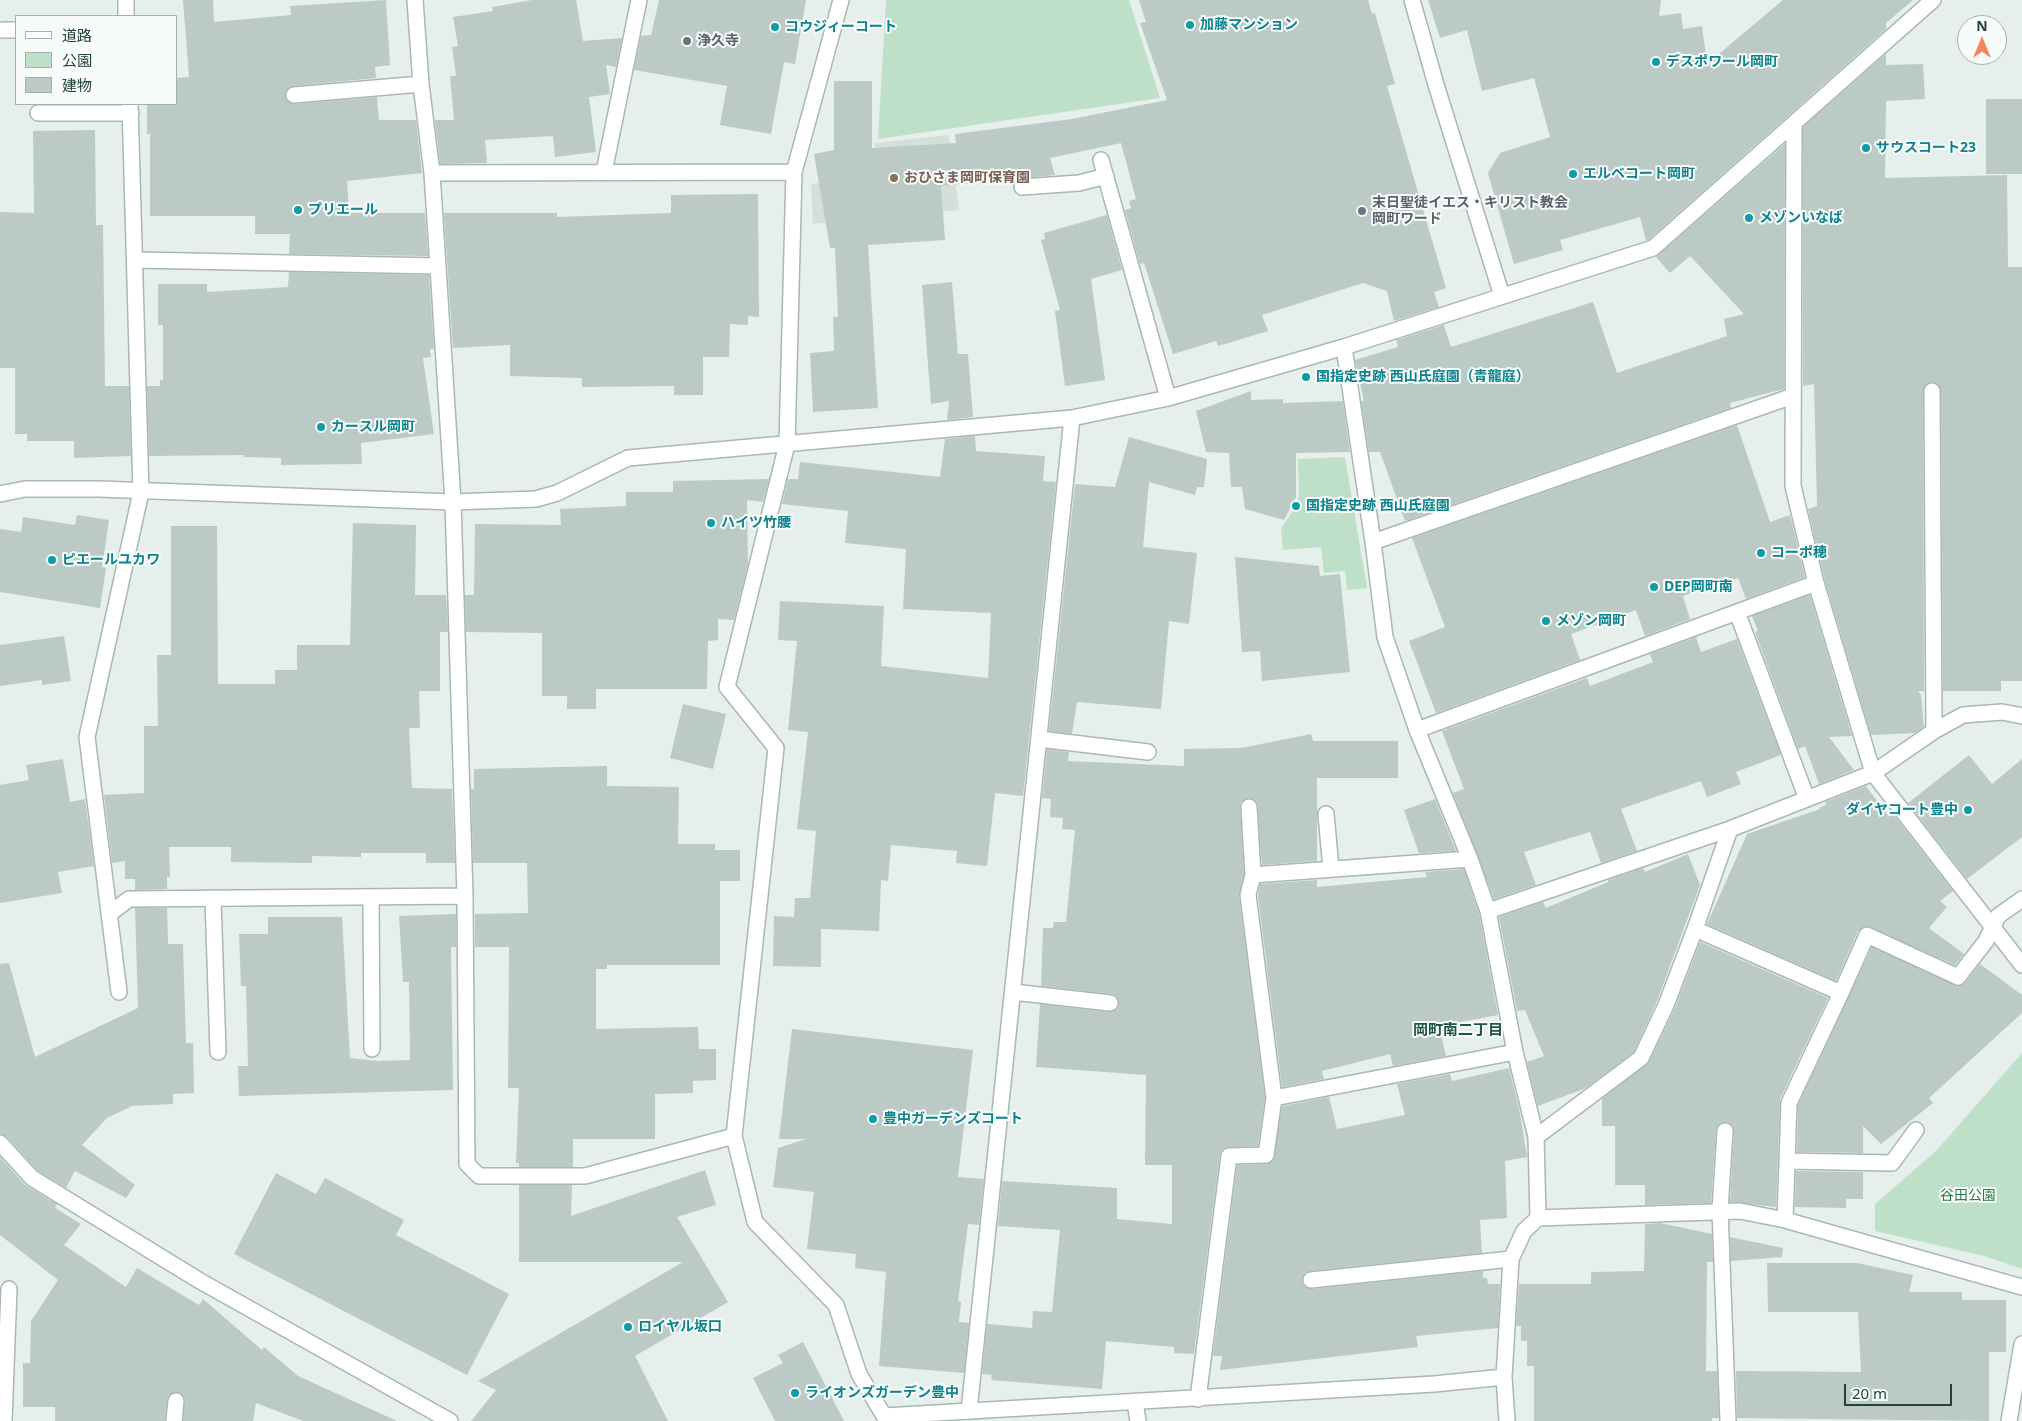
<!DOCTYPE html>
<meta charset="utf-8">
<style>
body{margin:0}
#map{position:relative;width:2022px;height:1421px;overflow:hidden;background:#e6efeb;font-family:"Noto Sans","Noto Sans JP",sans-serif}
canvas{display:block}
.legend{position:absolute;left:15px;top:15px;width:162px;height:90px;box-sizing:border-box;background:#f7fbf9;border:1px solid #a3b1ad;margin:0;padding:6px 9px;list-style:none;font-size:15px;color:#24423a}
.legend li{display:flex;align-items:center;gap:10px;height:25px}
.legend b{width:25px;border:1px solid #a3b1ad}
.north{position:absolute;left:1957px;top:15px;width:50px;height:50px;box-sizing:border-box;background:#f7fbf9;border:1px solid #a3b1ad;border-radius:50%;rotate:0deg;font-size:14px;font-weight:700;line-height:20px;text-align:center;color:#24423a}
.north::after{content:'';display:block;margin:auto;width:18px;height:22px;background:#f4845f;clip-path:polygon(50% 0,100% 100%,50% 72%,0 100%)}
.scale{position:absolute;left:1844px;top:1384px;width:108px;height:22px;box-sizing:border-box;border:2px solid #24423a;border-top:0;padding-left:6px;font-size:15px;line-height:18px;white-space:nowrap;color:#24423a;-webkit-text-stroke:4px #f7fbf9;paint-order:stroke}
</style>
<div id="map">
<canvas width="2022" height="1421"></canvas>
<ul class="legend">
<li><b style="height:6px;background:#fff"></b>道路</li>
<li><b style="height:14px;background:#bfe0c8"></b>公園</li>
<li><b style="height:14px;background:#bbcac4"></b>建物</li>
</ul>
<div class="north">N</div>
<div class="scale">20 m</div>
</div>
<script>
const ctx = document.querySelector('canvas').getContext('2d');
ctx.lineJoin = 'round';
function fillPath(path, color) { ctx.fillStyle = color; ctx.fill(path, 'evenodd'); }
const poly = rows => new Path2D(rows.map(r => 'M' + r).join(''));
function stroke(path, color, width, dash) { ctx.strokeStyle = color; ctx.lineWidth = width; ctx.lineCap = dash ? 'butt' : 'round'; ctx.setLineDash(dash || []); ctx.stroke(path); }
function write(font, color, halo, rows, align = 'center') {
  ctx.font = font + ' "Noto Sans","Noto Sans JP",sans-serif'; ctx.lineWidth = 4; ctx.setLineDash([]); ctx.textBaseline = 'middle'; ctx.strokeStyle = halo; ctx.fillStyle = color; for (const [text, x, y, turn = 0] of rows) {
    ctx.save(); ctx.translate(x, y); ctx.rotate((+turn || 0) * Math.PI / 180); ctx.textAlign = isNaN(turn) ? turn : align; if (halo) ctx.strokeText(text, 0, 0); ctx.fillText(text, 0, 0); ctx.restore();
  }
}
const built = poly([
 [949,135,959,210,813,224,811,184,877,175,875,143]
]);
const green = poly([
 [886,0,1129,0,1160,98,878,139],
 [1345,457,1367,588,1347,590,1345,571,1324,573,1321,547,1283,550,1281,528,1295,508,1299,496,1298,459],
 [2022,1053,2022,1269,1984,1256,1875,1231,1875,1204,1936,1151]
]);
const building = poly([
 [183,0,213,0,214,22,291,15,290,6,386,0,390,65,375,67,376,78,293,86,286,91,285,96,290,103,295,104,377,97,379,120,416,120,422,173,347,181,349,213,425,213,428,256,289,254,290,234,255,234,255,216,150,216,150,134,147,134,147,104,176,104,176,78,189,77],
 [532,0,576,0,583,41,622,38,616,67,606,65,610,94,589,97,596,152,555,157,553,136,485,140,487,163,440,164,435,120,454,120,450,76,456,76,452,47,458,46,453,17,493,11,492,7],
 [659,0,806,0,795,64,784,62,771,134,720,125,727,86,634,70,641,36,651,35],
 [1139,0,1368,0,1372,14,1375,13,1395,84,1387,86,1446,288,1434,292,1439,307,1394,321,1387,291,1363,283,1262,315,1268,331,1218,346,1216,341,1173,354,1144,263,1140,264,1125,210,1131,208,1129,201,1136,199,1121,143,1050,158,1055,175,941,186,945,240,868,245,878,408,813,412,810,353,834,351,833,317,838,317,835,248,830,248,814,154,834,150,834,81,872,81,872,148,956,143,955,134,1072,119,1167,100,1140,23,1146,22],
 [1428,0,1661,0,1659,16,1681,13,1683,29,1702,26,1707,64,1783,0,1913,0,1886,23,1886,29,1648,240,1646,240,1640,217,1560,240,1563,250,1514,264,1488,173,1500,153,1550,137,1534,78,1482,91,1467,30,1440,38],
 [1886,54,1886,65,1923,64,1925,99,1886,101,1885,178,2007,175,2008,267,2022,267,2022,681,2001,681,2001,691,1943,691,1941,391,1937,383,1928,383,1923,391,1924,691,1918,691,1921,695,1924,727,1915,733,1871,735,1825,581,1808,509,1817,506,1814,384,1803,386,1803,127],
 [1986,99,2022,99,2022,174,1986,174],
 [95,130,96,225,103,225,105,386,129,386,131,456,74,458,74,441,27,441,27,434,15,434,15,368,0,368,0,212,34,213,33,131],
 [1785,144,1784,389,1730,403,1731,408,1405,521,1380,452,1369,452,1361,401,1364,401,1355,360,1398,347,1396,340,1444,325,1451,347,1593,302,1617,373,1727,336,1724,319,1744,314,1690,256,1670,273,1656,257],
 [758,194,759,317,748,316,748,325,730,324,729,357,703,357,703,395,674,395,674,386,582,387,582,378,510,376,510,345,453,348,444,213,557,213,557,217,671,213,671,195],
 [1107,215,1122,270,1091,279,1105,380,1065,386,1055,311,1060,310,1041,240,1045,239,1044,233],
 [289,272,429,275,434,349,430,349,431,357,423,358,434,434,361,443,362,464,281,465,281,458,244,457,244,455,149,456,147,386,160,386,160,380,163,380,163,325,158,325,158,284,207,284,207,292,288,287],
 [952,282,958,354,968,354,973,417,947,420,949,401,931,404,922,285],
 [1251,391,1251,400,1283,399,1283,403,1343,401,1350,452,1296,453,1296,497,1284,520,1245,509,1242,487,1231,487,1229,453,1206,452,1196,411],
 [1737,425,1770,522,1790,515,1805,577,1746,599,1738,578,1683,596,1690,619,1645,636,1636,610,1571,634,1580,660,1436,713,1409,641,1445,627,1412,538],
 [975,436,976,451,1045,456,1043,481,1056,482,1023,796,995,793,987,866,956,863,957,851,891,845,888,881,881,880,879,931,821,929,821,967,773,966,774,916,794,917,795,898,810,898,816,831,797,829,808,732,788,730,797,641,778,640,780,601,884,606,881,666,988,678,991,613,903,609,906,549,845,543,848,511,782,504,788,479,798,479,800,462,940,477,945,439],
 [1129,437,1207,459,1204,487,1197,487,1195,495,1149,482,1143,547,1197,553,1189,624,1169,621,1161,709,1077,702,1072,734,1049,731,1075,484,1115,487],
 [769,479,763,502,747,500,748,564,734,620,718,619,718,640,708,641,707,689,596,689,596,709,567,709,567,696,542,696,542,633,466,632,465,595,474,595,475,524,561,525,560,509,626,506,626,492,673,492,673,481],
 [77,515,109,520,102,567,106,568,100,608,0,592,0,529,21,532,23,517,75,525],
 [353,523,416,525,415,595,446,595,448,632,440,632,440,691,419,691,420,728,409,728,412,788,452,789,455,863,426,863,426,853,361,853,361,857,312,856,312,863,231,862,231,847,169,847,170,877,167,877,167,889,135,890,135,879,125,879,125,861,112,863,104,795,144,793,144,726,158,726,157,655,171,655,171,526,217,526,218,684,275,684,275,670,297,670,297,645,350,645],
 [1235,557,1319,566,1320,576,1340,574,1350,672,1262,681,1260,651,1242,652],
 [1810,595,1852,736,1829,737,1854,770,1819,784,1805,746,1798,749,1755,632,1758,631,1752,616],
 [64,636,71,681,42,685,42,680,0,686,0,645],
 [1696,637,1701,652,1737,639,1781,755,1736,772,1741,784,1707,797,1701,781,1621,809,1637,851,1601,863,1590,832,1524,852,1536,885,1494,899,1453,793,1464,789,1442,731,1587,678,1590,686,1653,662,1650,654],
 [683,704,726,714,713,769,670,758],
 [1311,734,1313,741,1398,741,1398,778,1317,778,1317,861,1262,865,1257,802,1249,798,1240,803,1244,874,1239,896,1265,1098,1258,1146,1228,1147,1222,1150,1220,1154,1194,1354,1174,1353,1174,1347,1106,1341,1102,1389,991,1380,992,1375,982,1374,987,1324,1032,1328,1033,1311,1052,1312,1060,1230,998,1226,1002,1181,1117,1188,1117,1219,1172,1224,1172,1165,1145,1165,1146,1075,1036,1067,1040,1004,1109,1012,1117,1009,1119,1004,1116,996,1111,994,1041,986,1043,928,1053,928,1054,922,1066,922,1075,830,1062,829,1063,818,1050,817,1051,799,1042,798,1047,749,1069,752,1068,761,1184,766,1184,749,1241,748],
 [1969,755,1992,784,2022,759,2022,837,1967,879,1908,803],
 [63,759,70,802,85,799,94,866,58,872,62,893,0,903,0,785,29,780,26,765],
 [607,766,607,786,679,787,678,844,715,844,715,850,740,850,740,881,720,881,720,965,607,965,607,969,596,969,596,1029,698,1027,699,1049,716,1049,716,1080,693,1081,693,1093,655,1094,655,1139,573,1139,573,1167,519,1167,519,1163,516,1163,519,1088,508,1088,509,947,475,947,475,914,528,913,527,863,473,863,471,789,474,789,474,769],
 [1866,786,1889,817,1893,814,1953,891,1940,901,1947,907,1929,928,1964,954,1955,965,1866,926,1858,931,1836,981,1707,924,1747,834,1820,809,1819,808,1826,805,1825,802],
 [1435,799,1456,851,1419,853,1404,810],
 [1688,854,1700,885,1657,1001,1634,1052,1586,1088,1538,1106,1527,1062,1544,1056,1525,1010,1517,1011,1499,917,1543,902,1546,908,1608,882,1608,880,1643,868,1645,872],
 [1464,869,1479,913,1498,1015,1439,1026,1446,1056,1393,1066,1390,1054,1322,1071,1324,1079,1282,1087,1258,896,1260,884,1317,880,1317,887,1427,877,1425,872],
 [135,908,167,908,168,944,183,944,186,1043,193,1043,194,1093,173,1094,173,1104,132,1106,107,1118,82,1145,135,1185,126,1198,75,1171,66,1188,38,1171,7,1137,0,1134,0,964,9,963,35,1057,138,1008],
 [456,914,456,947,451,947,453,1090,239,1096,238,1066,248,1066,246,986,241,986,239,934,268,934,268,917,342,917,350,1058,378,1061,410,1060,409,982,403,982,399,916],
 [1700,942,1828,998,1780,1099,1776,1207,1730,1202,1734,1132,1733,1126,1726,1122,1720,1123,1716,1130,1711,1203,1645,1205,1645,1185,1615,1185,1615,1126,1602,1126,1602,1099,1649,1062,1675,1008],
 [1872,947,1958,986,1965,983,1980,964,2022,995,2022,1013,1929,1098,1933,1103,1881,1144,1863,1126,1863,1153,1797,1152,1798,1105],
 [792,1029,973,1050,958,1177,984,1179,979,1225,968,1224,958,1301,961,1302,959,1322,969,1323,964,1373,879,1366,886,1272,855,1268,856,1254,807,1249,814,1192,773,1187,778,1148,806,1139,779,1139],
 [1509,1068,1520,1113,1527,1157,1505,1161,1507,1218,1480,1220,1482,1253,1310,1271,1305,1273,1302,1280,1304,1286,1312,1289,1483,1271,1483,1278,1487,1278,1488,1284,1500,1284,1498,1328,1416,1336,1418,1347,1220,1370,1222,1356,1213,1356,1237,1165,1266,1164,1273,1161,1282,1106,1329,1097,1337,1129,1405,1115,1397,1084,1450,1074,1452,1081],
 [0,1157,25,1185,57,1204,55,1208,81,1224,64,1245,126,1287,137,1268,199,1305,203,1299,262,1350,264,1347,298,1376,397,1421,303,1421,256,1403,253,1421,183,1421,185,1398,176,1392,168,1396,165,1421,55,1421,55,1407,23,1407,23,1363,30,1363,31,1321,58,1280,0,1235],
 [705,1170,716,1205,677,1217,728,1302,635,1356,668,1421,471,1421,496,1390,478,1381,683,1262,519,1262,519,1185,572,1185,571,1216],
 [1796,1171,1863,1172,1863,1199,1846,1199,1846,1208,1795,1207],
 [276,1173,316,1194,325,1178,404,1220,396,1235,509,1294,467,1375,234,1254],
 [1660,1223,1712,1234,1713,1262,1707,1262,1706,1371,1717,1371,1719,1418,1712,1418,1712,1421,1534,1421,1534,1366,1527,1366,1527,1341,1521,1341,1521,1326,1516,1326,1519,1284,1591,1284,1591,1272,1644,1271,1645,1224],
 [1730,1237,1783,1248,1782,1257,1731,1261],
 [1767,1263,1857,1263,1913,1275,1909,1292,1962,1292,1962,1300,2006,1300,2006,1352,1989,1352,1989,1421,1737,1418,1736,1371,1861,1372,1858,1312,1768,1312],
 [803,1342,844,1421,775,1421,753,1378,783,1363,778,1355]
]);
const lane = poly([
 [371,897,372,1049],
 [213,898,218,1052],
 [1135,1402,1138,1421]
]);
const street = poly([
 [126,0,126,16],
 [415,0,421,84,432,173,453,502,465,896,467,1164,479,1176,585,1176,734,1136],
 [841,0,794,172,787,444,727,687,776,748,734,1136,755,1222,836,1305,859,1374,887,1421],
 [1412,0,1437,88,1502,296],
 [3,30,16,30],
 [294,95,421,84],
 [38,113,131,113],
 [1794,124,1793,486,1816,583,1873,773,2022,965],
 [1101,160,1168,398],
 [604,172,639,0],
 [432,173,794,172],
 [1022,187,1079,183,1106,176],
 [136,260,438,266],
 [1344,347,1373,542,1385,637,1417,730,1470,859,1488,911,1515,1052,1536,1137,1538,1218,1740,1211,1785,1220,2022,1287],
 [1932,391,1934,731],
 [0,494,25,489,99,489,453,502,536,499,557,493,628,458,1072,418,1168,398,1344,347,1653,248,1933,0],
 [1373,542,1793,396],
 [1737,612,1807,799],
 [1417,730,1816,583],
 [1039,739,1148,752],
 [1249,807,1253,875],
 [1326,814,1331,869],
 [1470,859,1253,875,1248,895,1274,1098,1515,1052],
 [1488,911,1730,829,1873,773,1934,731,1963,715,2002,712,2022,716],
 [109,914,129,899,465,896],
 [1695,929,1841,993,1867,935,1958,977,1986,941,1998,916,2022,899],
 [119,992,87,737,141,492,130,104],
 [1013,992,1110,1003],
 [1725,1131,1720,1210,1728,1421],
 [1536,1137,1641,1058,1666,1005,1695,929,1730,829],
 [0,1143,32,1178,200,1281,450,1421],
 [1787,1161,1892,1163,1916,1130],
 [1785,1220,1789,1103,1841,993],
 [1311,1280,1511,1259],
 [1504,1377,1511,1259,1524,1231,1538,1218],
 [1198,1399,1229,1156,1266,1155,1274,1098],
 [969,1411,1072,418],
 [884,1416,1434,1384,1504,1377,1507,1421],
 [4,1421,9,1289],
 [174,1421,176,1401],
 [2009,1421,2022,1344]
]);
const markers = [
 [1190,25,5,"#0f9aa8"],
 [775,27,5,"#0f9aa8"],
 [687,41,5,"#6b7280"],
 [1656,62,5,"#0f9aa8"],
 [1866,148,5,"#0f9aa8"],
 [1573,174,5,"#0f9aa8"],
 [894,178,5,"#8d6e63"],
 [298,210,5,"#0f9aa8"],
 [1362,211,5,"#6b7280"],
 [1749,218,5,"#0f9aa8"],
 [1306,377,5,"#0f9aa8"],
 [321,427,5,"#0f9aa8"],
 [1296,506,5,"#0f9aa8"],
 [711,523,5,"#0f9aa8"],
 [1761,553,5,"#0f9aa8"],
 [52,560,5,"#0f9aa8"],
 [1654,587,5,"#0f9aa8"],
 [1546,621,5,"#0f9aa8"],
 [1968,810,5,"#0f9aa8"],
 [873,1119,5,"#0f9aa8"],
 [628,1327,5,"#0f9aa8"],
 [795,1393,5,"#0f9aa8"]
];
const cultureNames = [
 ["加藤マンション",1200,25],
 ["コウジィーコート",785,27],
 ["デスポワール岡町",1666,62],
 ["サウスコート23",1876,148],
 ["エルベコート岡町",1583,174],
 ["プリエール",308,210],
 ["メゾンいなば",1759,218],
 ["国指定史跡 西山氏庭園（青龍庭）",1316,377],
 ["カースル岡町",331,427],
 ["国指定史跡 西山氏庭園",1306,506],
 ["ハイツ竹腰",721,523],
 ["コーポ穂",1771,553],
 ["ピエールユカワ",62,560],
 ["DEP岡町南",1664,587],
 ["メゾン岡町",1556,621],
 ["ダイヤコート豊中",1958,810,"right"],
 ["豊中ガーデンズコート",883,1119],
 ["ロイヤル坂口",638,1327],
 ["ライオンズガーデン豊中",805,1393]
];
const worshipNames = [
 ["浄久寺",697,41],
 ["末日聖徒イエス・キリスト教会",1372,203],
 ["岡町ワード",1372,219]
];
const educationNames = [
 ["おひさま岡町保育園",904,178]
];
const parkNames = [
 ["谷田公園",1968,1196]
];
const neighbourhoodNames = [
 ["岡町南二丁目",1458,1031]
];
fillPath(built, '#d4dfda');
fillPath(green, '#bfe0c8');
fillPath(building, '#bbcac4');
stroke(lane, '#a8b8b2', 18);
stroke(street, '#a8b8b2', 18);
stroke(lane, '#fff', 15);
stroke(street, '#fff', 15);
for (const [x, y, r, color] of markers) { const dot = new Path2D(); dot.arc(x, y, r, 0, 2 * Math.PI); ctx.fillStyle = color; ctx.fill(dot); stroke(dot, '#f7fbf9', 2); }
write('bold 14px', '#0d838f', '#f7fbf9', cultureNames, 'left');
write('bold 14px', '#5b616d', '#f7fbf9', worshipNames, 'left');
write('bold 14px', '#785e54', '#f7fbf9', educationNames, 'left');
write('14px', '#2d7a4b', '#f7fbf9', parkNames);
write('bold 15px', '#1f5548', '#f7fbf9', neighbourhoodNames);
</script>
